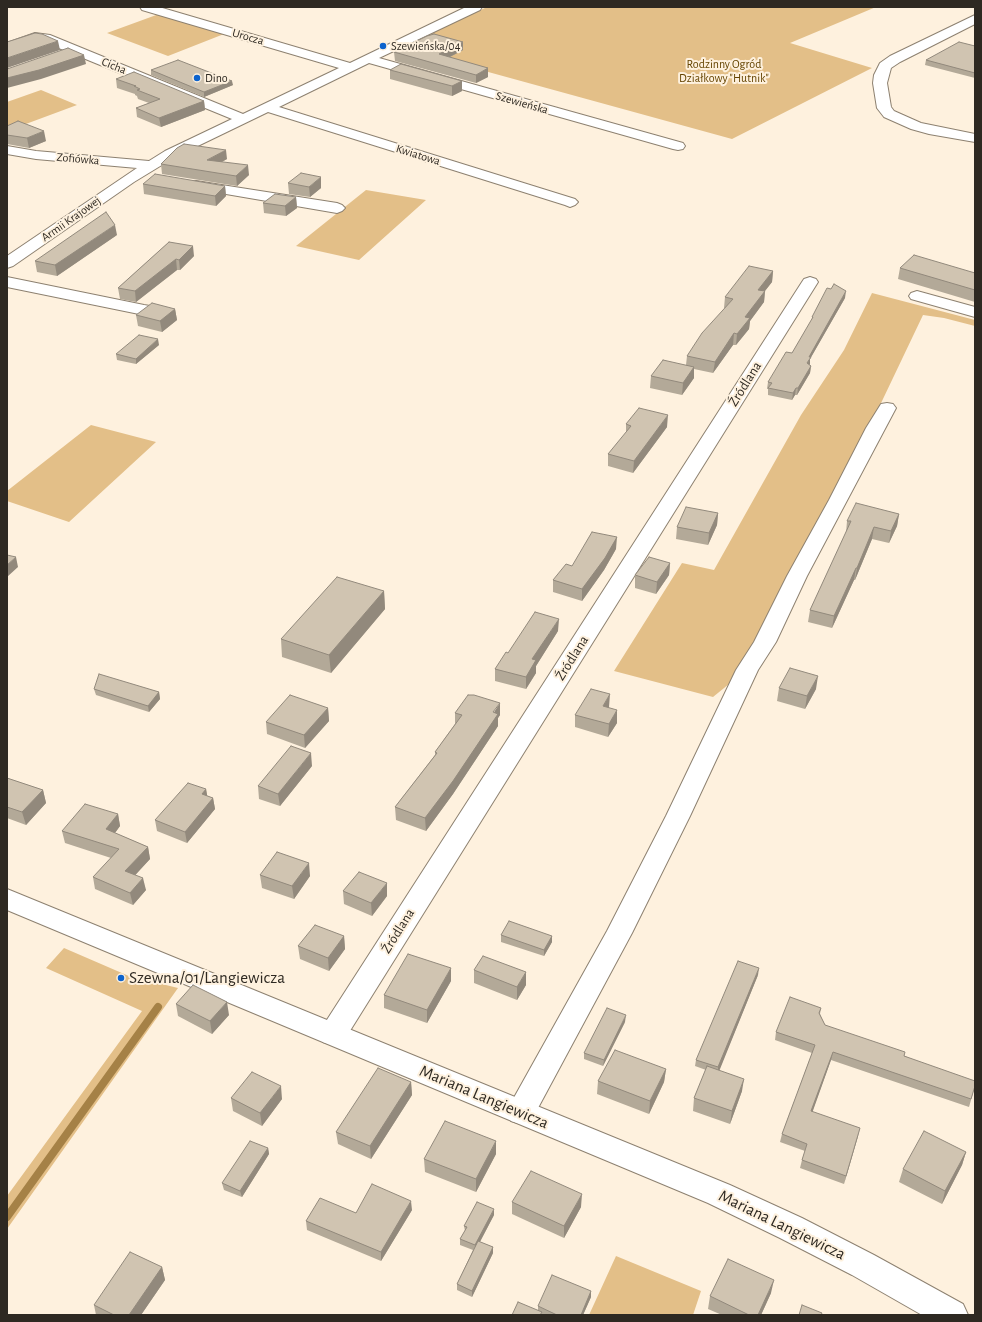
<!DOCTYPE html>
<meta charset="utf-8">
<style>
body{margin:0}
#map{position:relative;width:982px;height:1322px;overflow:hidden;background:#fef1de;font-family:"Alegreya Sans",sans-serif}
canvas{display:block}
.frame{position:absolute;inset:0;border:8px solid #2e2922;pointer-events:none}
</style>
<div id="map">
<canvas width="982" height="1322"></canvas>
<div class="frame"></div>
</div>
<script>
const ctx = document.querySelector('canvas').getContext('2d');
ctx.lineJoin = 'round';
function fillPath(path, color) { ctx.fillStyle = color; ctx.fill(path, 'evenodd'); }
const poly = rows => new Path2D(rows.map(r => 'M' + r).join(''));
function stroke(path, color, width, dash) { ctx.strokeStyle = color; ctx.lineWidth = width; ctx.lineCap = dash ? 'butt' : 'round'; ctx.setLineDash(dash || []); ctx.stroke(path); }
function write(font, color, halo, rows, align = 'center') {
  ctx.font = font + ' "Alegreya Sans",sans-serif'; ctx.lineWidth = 4; ctx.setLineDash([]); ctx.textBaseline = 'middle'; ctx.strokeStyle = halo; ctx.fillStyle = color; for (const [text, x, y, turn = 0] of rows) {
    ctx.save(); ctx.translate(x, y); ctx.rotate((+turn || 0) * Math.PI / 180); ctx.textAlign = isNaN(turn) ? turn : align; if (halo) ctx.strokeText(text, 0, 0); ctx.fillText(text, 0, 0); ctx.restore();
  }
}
const green = poly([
 [487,7,876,7,790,43,872,68,732,139,401,48],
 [159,14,224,34,168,56,107,33],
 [41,90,77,105,7,131,7,102],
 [366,190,426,200,359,260,296,246],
 [872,293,975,320,975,326,944,318,923,315,852,464,759,644,729,684,713,697,614,671,682,563,714,570,801,415,844,350],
 [91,425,156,442,69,522,7,501,7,491],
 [64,948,145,983,162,984,178,988,7,1229,7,1196,142,1011,46,968],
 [616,1256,701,1291,693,1315,589,1315]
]);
const stream = poly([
 [7,1217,158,1007]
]);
const minor = poly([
 [140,7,159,7,350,63,466,7,482,7,480,10,379,58,683,143,685,146,683,149,678,150,673,149,369,63,279,107,575,199,578,202,575,205,570,207,565,205,268,112,175,157,134,182,13,266,7,268,7,256,137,168,36,159,7,154,7,146,36,151,149,161,165,151,232,119,44,42,36,41,7,51,7,43,35,33,50,35,243,114,339,68,142,10,140,7],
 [975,15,975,24,900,62,891,68,887,83,891,107,894,111,921,123,975,134,975,142,929,134,911,129,884,117,877,108,873,83,874,75,880,63,890,56,975,15],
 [196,181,337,203,342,205,345,208,342,211,337,213,191,188,189,185,191,182,196,181],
 [7,277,144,305,150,306,152,310,150,314,144,315,7,287,7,277],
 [810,277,816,279,818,282,343,1042,333,1045,323,1042,319,1034,323,1026,802,282,804,279,810,277],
 [917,291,975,307,975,317,911,299,909,296,911,293,917,291],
 [887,403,893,404,896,408,807,576,776,642,758,670,690,816,632,933,531,1121,521,1124,511,1121,507,1112,511,1103,607,931,666,816,736,670,754,642,787,576,829,500,866,428,881,404,887,403]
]);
const major = poly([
 [7,889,730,1185,802,1218,874,1255,963,1304,968,1315,922,1315,852,1275,780,1238,708,1203,7,910,7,889]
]);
const wall = poly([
 [975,46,975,78,925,65,926,60],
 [463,50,450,57,488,77,476,83,395,61,394,52],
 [151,70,233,85,204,97,151,75],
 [390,70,462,81,462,91,452,96,390,79],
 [116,79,204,101,205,110,161,127,137,117,136,108,149,103,138,99,137,96,135,95,135,94,117,88],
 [7,126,46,141,29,148,7,144],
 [227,159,222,162,249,175,237,186,162,174,161,164],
 [288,183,321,188,310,197,289,194],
 [143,184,225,186,226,196,216,206,144,194],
 [296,197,297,208,286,216,264,213,263,203],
 [117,235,57,276,37,272,35,261],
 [169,242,194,256,180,270,177,270,136,302,120,299,118,288],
 [900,268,975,273,975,302,898,279],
 [773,271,772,282,765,291,764,302,750,321,749,329,736,345,733,345,713,373,694,369,694,378,682,395,650,388,651,376,686,365,687,356,725,308,724,308,725,297],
 [845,298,810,359,809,365,811,366,810,373,797,395,795,395,792,400,768,395,768,389,767,389,768,382,792,353,812,320,812,317],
 [175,309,177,320,162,332,138,326,136,315],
 [159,345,136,364,117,360,116,354],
 [626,424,667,427,633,473,608,466,608,454,626,433],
 [718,513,717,525,708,545,676,539,677,527],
 [899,514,897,526,889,543,872,539,855,580,854,580,832,628,808,622,810,610,846,533,847,521],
 [616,549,604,570,582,601,553,592,553,580,572,566],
 [670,563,669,575,656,594,635,588,635,575],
 [384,591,385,609,331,673,282,657,281,639],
 [558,631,536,666,536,673,526,689,495,681,495,669,508,653],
 [779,688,816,689,805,709,777,701],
 [94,689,159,692,160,699,149,712,96,695],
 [609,707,609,708,617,723,608,737,575,727,575,715],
 [328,708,329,721,305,748,267,734,266,722],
 [455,713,500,715,498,718,498,726,453,794,426,831,396,820,395,807,435,755,435,752,455,724],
 [312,766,280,806,259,799,258,786],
 [7,778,43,790,46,803,26,825,7,818],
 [206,789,207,796,213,798,215,809,187,843,157,831,155,820],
 [118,814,120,826,115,833,148,847,150,859,135,875,146,890,133,905,95,889,93,877,111,858,65,843,62,831],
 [260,875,310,876,294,899,262,888],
 [343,891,387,896,372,916,344,904],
 [501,935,552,936,552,942,544,956,501,942],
 [344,936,345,949,329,971,300,959,298,946],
 [474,970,526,985,517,1000,474,983],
 [758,975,719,1070,742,1091,730,1124,693,1111,694,1098,706,1070,695,1066,696,1060],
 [451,981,427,1023,384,1008,384,995],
 [176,1004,229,1015,212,1034,178,1016],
 [821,1008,820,1014,825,1025,905,1056,975,1086,969,1107,831,1060,812,1112,858,1136,844,1184,800,1168,802,1160,805,1151,780,1142,782,1134,812,1053,775,1040,776,1032],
 [625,1022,603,1066,584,1059,584,1053],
 [666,1069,664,1082,649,1114,597,1094,598,1081],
 [411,1082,412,1095,371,1159,338,1144,336,1132],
 [231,1098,282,1099,262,1126,233,1111],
 [268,1148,269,1154,242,1197,224,1190,222,1183],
 [966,1152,962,1165,942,1204,899,1182,903,1169],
 [496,1154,476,1192,425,1172,424,1159],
 [512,1202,581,1207,564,1238,512,1214],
 [412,1210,381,1261,307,1230,306,1221,356,1213],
 [494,1215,480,1242,493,1247,493,1253,472,1297,457,1290,457,1284,473,1250,460,1245,460,1239,465,1231,464,1226],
 [162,1267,165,1280,141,1315,96,1315,94,1305],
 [591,1291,591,1297,583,1315,543,1315,542,1314,542,1315,512,1315,538,1310,538,1306],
 [771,1293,761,1315,722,1315,708,1309,710,1296]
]);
const shadedWall = poly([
 [58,41,60,50,7,68,7,58],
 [463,42,463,50,440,62,439,54],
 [84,55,86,64,41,79,7,88,7,78],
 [488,68,488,77,476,83,476,75],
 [232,81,233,85,204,97,204,92],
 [462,81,462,91,452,96,452,86],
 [204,101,205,110,161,127,159,118],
 [44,131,46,141,29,148,27,138],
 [226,150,227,159,208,169,207,160],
 [248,165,249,175,237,186,236,176],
 [321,177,321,188,310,197,309,187],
 [225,186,226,196,216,206,215,196],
 [296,197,297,208,286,216,285,206],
 [115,225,117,235,57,276,55,265],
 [193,246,194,256,180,270,179,260],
 [176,259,177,270,136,302,135,291],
 [773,271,772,282,757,301,758,290],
 [765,291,764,302,750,321,749,329,736,345,737,334,745,317],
 [846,291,845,298,810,359,810,364,807,370,809,357],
 [175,309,177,320,162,332,160,321],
 [734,333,733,345,713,373,715,362],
 [158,339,159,345,136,364,136,359],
 [811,366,810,373,797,395,798,388],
 [694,367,694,378,682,395,683,383],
 [796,388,795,395,792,400,793,393],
 [668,415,667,427,633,473,634,461],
 [718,513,717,525,708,545,709,533],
 [899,514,897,526,889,543,891,531],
 [874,527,872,539,855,580,857,568],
 [617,537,616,549,604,570,582,601,582,589],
 [16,557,18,567,7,577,7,565],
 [670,563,669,575,656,594,657,582],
 [856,568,854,580,832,628,834,616],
 [384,591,385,609,331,673,329,655],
 [559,619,558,631,536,666,536,673,526,689,526,677,532,659],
 [818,676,816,689,805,709,807,696],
 [159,692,160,699,149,712,148,706],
 [610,694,609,707,603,719,603,706],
 [500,703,500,715,498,718,498,726,453,794,426,831,425,818],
 [328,708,329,721,305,748,304,735],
 [617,710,617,723,608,737,609,724],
 [311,753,312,766,280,806,278,794],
 [206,789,208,800,202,794],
 [43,790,46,803,26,825,22,812],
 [213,798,215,809,187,843,185,832],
 [118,814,120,826,109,841,106,829],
 [148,847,150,859,128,883,125,871],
 [309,863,310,876,294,899,292,886],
 [143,878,146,890,133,905,130,893],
 [387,883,387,896,372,916,371,903],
 [344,936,345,949,329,971,328,958],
 [552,936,552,942,544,956,544,950],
 [451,968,451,981,427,1023,427,1010],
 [759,968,758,975,718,1074,718,1067],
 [526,972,526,985,517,1000,517,987],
 [227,1002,229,1015,212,1034,210,1021],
 [626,1015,625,1022,603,1066,604,1060],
 [833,1052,831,1060,810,1119,811,1111],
 [666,1069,664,1082,649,1114,650,1101],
 [744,1079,742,1091,730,1124,732,1111],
 [411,1082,412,1095,371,1159,370,1146],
 [281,1086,282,1099,262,1126,260,1113],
 [860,1128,858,1136,844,1184,846,1176],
 [496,1141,496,1154,476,1192,476,1179],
 [268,1148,269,1154,242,1197,240,1191],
 [966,1152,962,1165,942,1204,945,1191],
 [582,1194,581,1207,564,1238,564,1226],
 [411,1201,412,1210,381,1261,381,1252],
 [494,1209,494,1215,475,1251,475,1245],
 [493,1247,493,1253,472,1297,472,1291],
 [162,1267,165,1280,141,1315,129,1315],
 [774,1280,771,1293,761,1315,758,1315],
 [591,1291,591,1297,583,1315,581,1315]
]);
const building = poly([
 [35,33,42,34,58,41,7,58,7,42,35,33],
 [434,34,463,42,439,54,488,68,476,75,394,52,427,36,434,34],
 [959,42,975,46,975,73,926,60,959,42],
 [68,48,84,55,39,70,7,78,7,69,68,48],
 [178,60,232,81,204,92,151,70,178,60],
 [401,64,462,81,452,86,390,70,401,64],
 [134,72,204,101,159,118,136,108,160,99,137,90,140,89,134,86,136,86,116,79,134,72],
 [18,121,44,131,27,138,7,135,7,126,18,121],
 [184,144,226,150,207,160,248,165,236,176,161,164,177,148,184,144],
 [301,173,321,177,309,187,288,183,301,173],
 [155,174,225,186,215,196,143,184,155,174],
 [275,194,296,197,285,206,263,203,275,194],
 [106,212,115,225,55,265,35,261,106,212],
 [169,242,193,246,179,260,176,259,135,291,118,288,169,242],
 [914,255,975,273,975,290,900,268,914,255],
 [749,266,773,271,758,290,765,291,745,317,750,318,737,334,734,333,715,362,687,356,702,333,733,299,725,297,749,266],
 [834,284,846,291,809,357,811,357,807,363,811,366,798,388,796,388,793,393,768,388,772,383,768,382,786,352,792,353,813,317,812,317,827,288,831,289,834,284],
 [152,303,175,309,160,321,136,315,152,303],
 [139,335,158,339,136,359,116,354,139,335],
 [663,360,694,367,683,383,651,376,663,360],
 [639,408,668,415,634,461,608,454,631,426,626,424,639,408],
 [856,503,899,514,891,531,874,527,857,568,856,568,834,616,810,610,851,521,847,521,856,503],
 [686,507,718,513,709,533,677,527,686,507],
 [592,532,617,537,605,558,582,589,553,580,566,564,572,566,592,532],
 [7,555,16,557,7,565,7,555],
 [649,557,670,563,657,582,635,575,649,557],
 [337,577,384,591,329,655,281,639,337,577],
 [535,612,559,619,532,659,536,660,526,677,495,669,506,652,508,653,535,612],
 [790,668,818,676,807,696,779,688,790,668],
 [99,674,159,692,148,706,94,689,99,674],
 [591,689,610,694,603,706,617,710,609,724,575,715,591,689],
 [290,695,328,708,304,735,266,722,290,695],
 [468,695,474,695,500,703,493,712,498,714,453,781,425,818,395,807,437,753,435,752,462,715,455,713,468,695],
 [291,746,311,753,278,794,258,786,291,746],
 [7,778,43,790,22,812,7,807,7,778],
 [188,783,206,789,202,794,213,798,185,832,155,820,188,783],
 [85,804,118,814,106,829,148,847,125,871,143,878,130,893,93,877,119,849,62,831,85,804],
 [277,852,309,863,292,886,260,875,277,852],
 [359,872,387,883,371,903,343,891,359,872],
 [509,921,552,936,544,950,501,935,509,921],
 [315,925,344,936,328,958,298,946,315,925],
 [408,954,451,968,427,1010,384,995,408,954],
 [483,956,526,972,517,987,474,970,483,956],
 [738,961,759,968,718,1067,696,1060,738,961],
 [193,985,227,1002,210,1021,176,1004,193,985],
 [790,997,821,1008,819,1013,825,1025,905,1052,904,1056,975,1081,975,1086,971,1099,833,1052,811,1111,860,1128,846,1176,802,1160,807,1144,782,1134,815,1045,776,1032,790,997],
 [607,1008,626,1015,604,1060,584,1053,607,1008],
 [615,1050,666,1069,650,1101,598,1081,615,1050],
 [707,1066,744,1079,732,1111,694,1098,707,1066],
 [378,1068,411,1082,370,1146,336,1132,378,1068],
 [252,1072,281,1086,260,1113,231,1098,252,1072],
 [445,1121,496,1141,476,1179,424,1159,445,1121],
 [924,1131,966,1152,945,1191,903,1169,924,1131],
 [250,1141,268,1148,240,1191,222,1183,250,1141],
 [531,1171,582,1194,564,1226,512,1202,531,1171],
 [372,1184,411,1201,381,1252,306,1221,320,1198,356,1213,372,1184],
 [477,1202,494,1209,475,1245,460,1239,467,1227,464,1226,477,1202],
 [478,1241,493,1247,472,1291,457,1284,478,1241],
 [130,1252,162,1267,129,1315,114,1315,94,1305,130,1252],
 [728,1259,774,1280,758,1315,749,1315,710,1296,728,1259],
 [552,1275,591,1291,581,1315,557,1315,538,1306,552,1275],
 [518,1302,542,1312,540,1315,512,1315,518,1302],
 [802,1305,822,1313,821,1315,799,1315,802,1305]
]);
const markers = [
 [383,46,4,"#0d63cd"],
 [197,78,4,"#0d63cd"],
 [121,978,4,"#0d63cd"]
];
const farStreetnames = [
 ["Urocza",248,37,16],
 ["Cicha",114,66,22],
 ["Szewieńska",522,103,16],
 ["Kwiatowa",418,155,17],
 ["Zofiówka",78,159,5],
 ["Armii Krajowej",71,219,-35]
];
const farPoinames = [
 ["Szewieńska/04",391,46],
 ["Dino",205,78]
];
const farParknames = [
 ["Rodzinny Ogród",724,64],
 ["Działkowy \"Hutnik\"",724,78]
];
const streetNames = [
 ["Źródlana",745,384,-58],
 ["Źródlana",572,658,-58],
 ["Źródlana",398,931,-58]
];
const nearPoinames = [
 ["Szewna/01/Langiewicza",129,978]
];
const nearStreetnames = [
 ["Mariana Langiewicza",484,1097,23],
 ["Mariana Langiewicza",782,1225,26]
];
fillPath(green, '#e3bf88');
stroke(stream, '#a58146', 8);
stroke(minor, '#8d8170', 2);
stroke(major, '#8d8170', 2);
fillPath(minor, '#fff');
fillPath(major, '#fff');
fillPath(wall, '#b3a998');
fillPath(shadedWall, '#92897c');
fillPath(building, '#d0c4b1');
stroke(building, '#92897c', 1);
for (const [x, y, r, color] of markers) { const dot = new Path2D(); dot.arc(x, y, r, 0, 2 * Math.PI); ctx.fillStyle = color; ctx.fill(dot); stroke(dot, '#fef1de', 1.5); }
write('12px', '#2e2922', '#fef1de', farStreetnames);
write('12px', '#2e2922', '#fef1de', farPoinames, 'left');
write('12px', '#654400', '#fef1de', farParknames);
write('14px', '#2e2922', '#fef1de', streetNames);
write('17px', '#2e2922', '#fef1de', nearPoinames, 'left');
write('17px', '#2e2922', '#fef1de', nearStreetnames);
</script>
